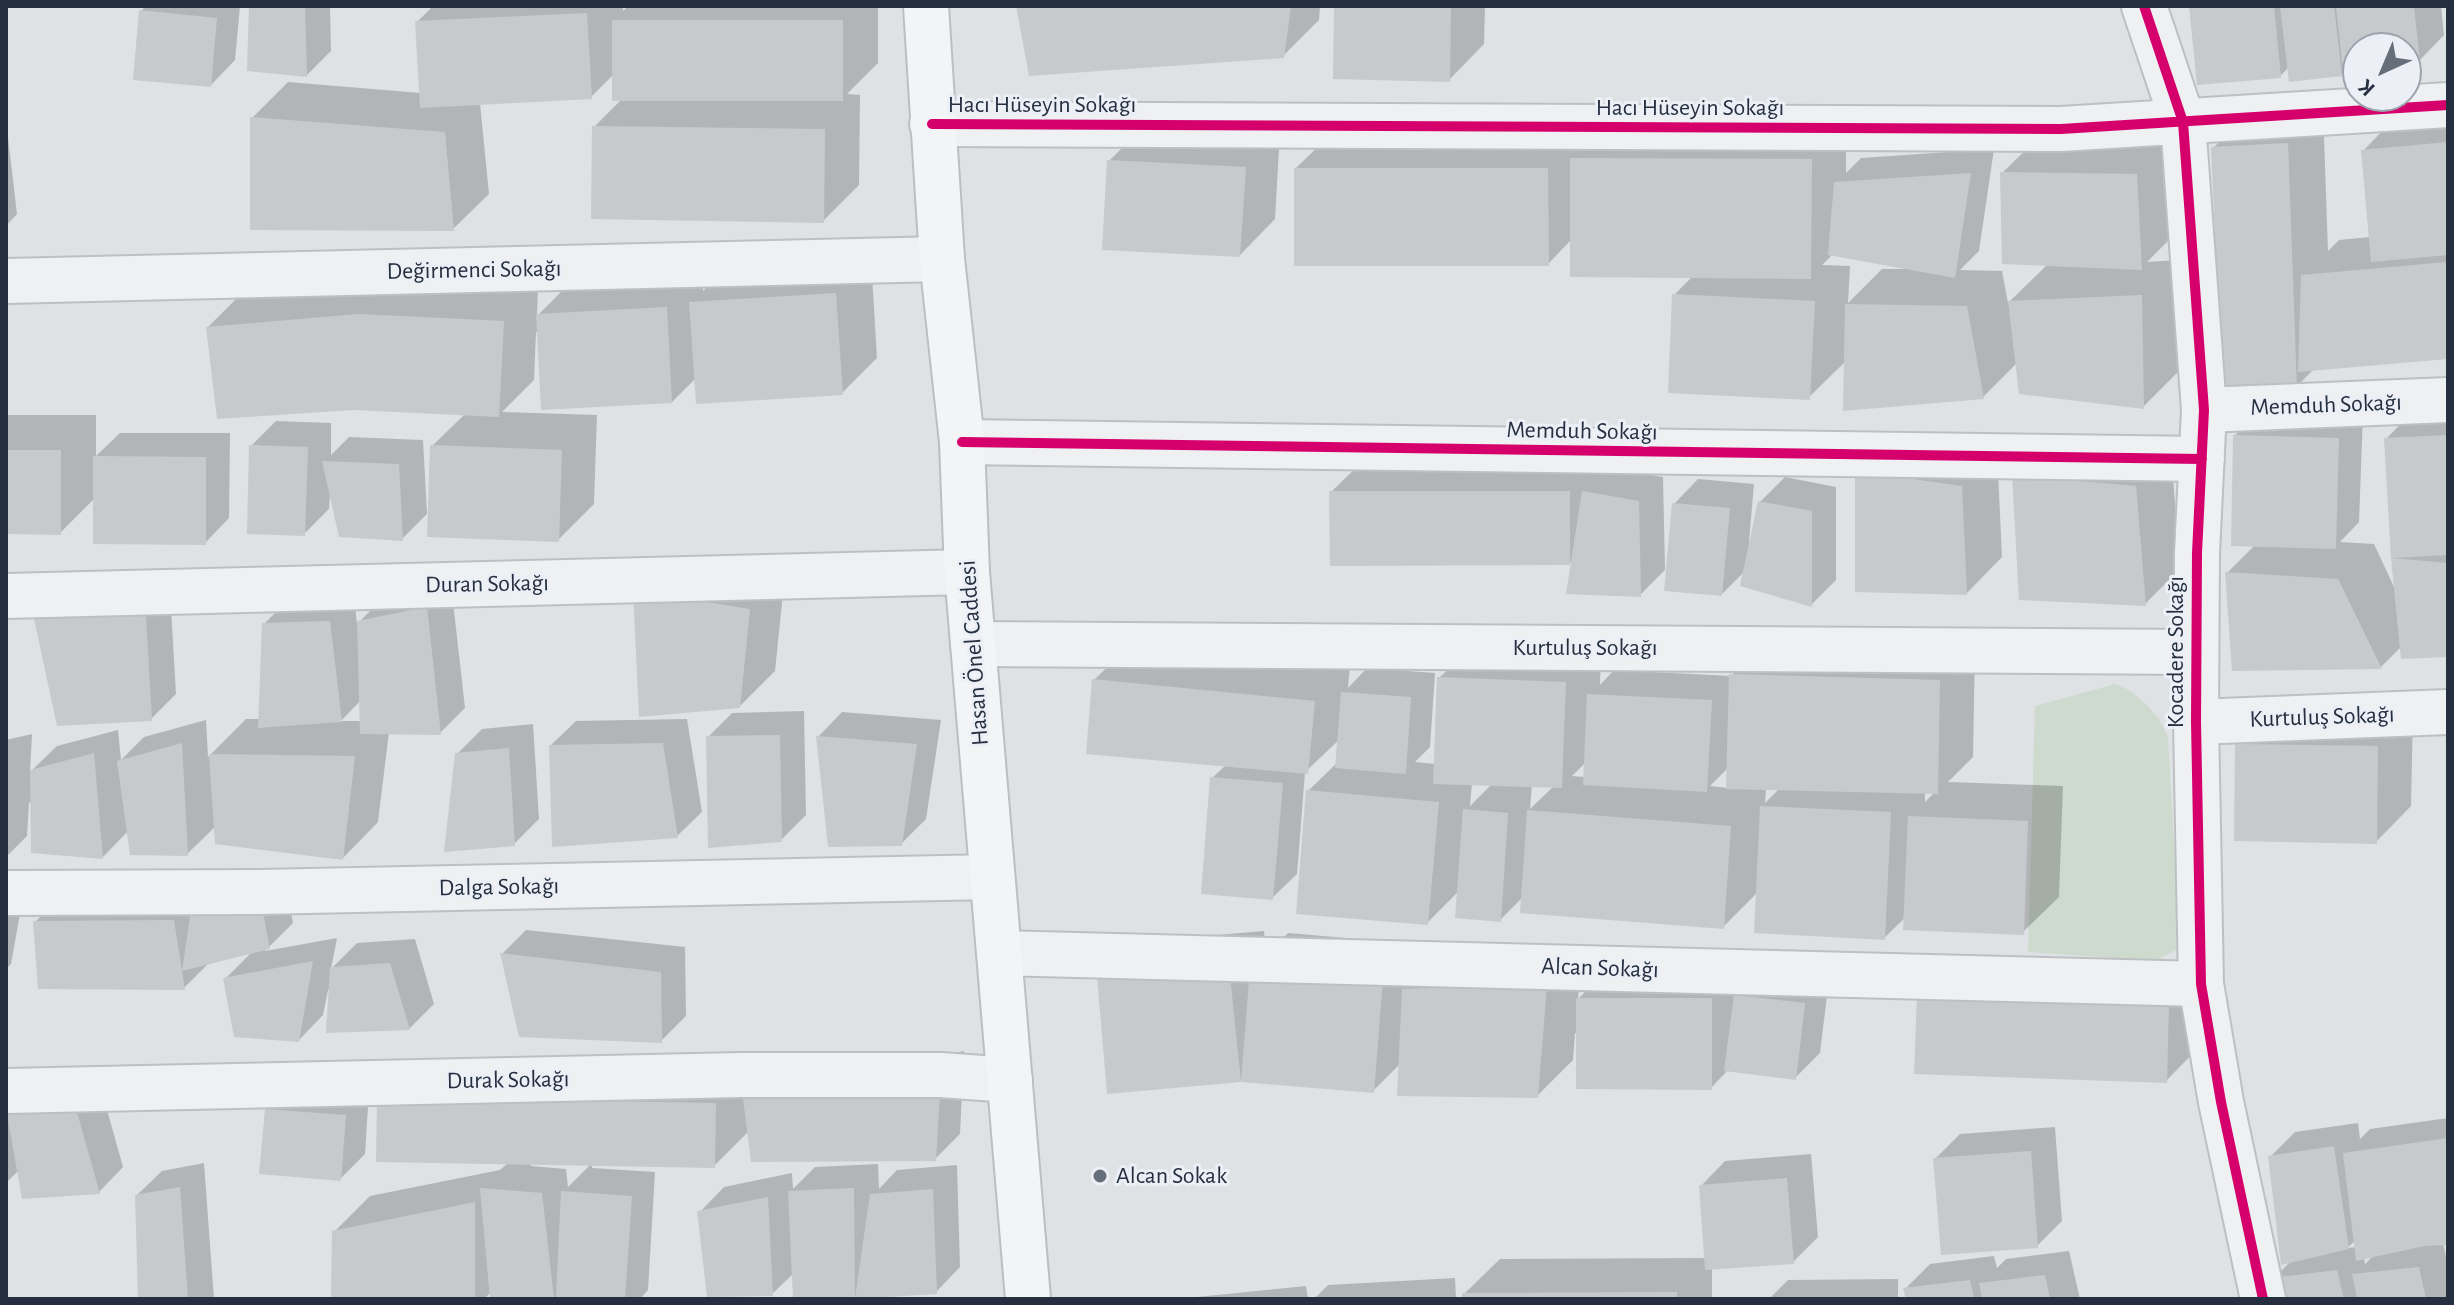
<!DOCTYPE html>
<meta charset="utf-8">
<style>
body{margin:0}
#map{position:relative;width:2454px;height:1305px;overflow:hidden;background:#dfe2e5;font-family:"Alegreya Sans",sans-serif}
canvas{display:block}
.frame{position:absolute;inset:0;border:8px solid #252f40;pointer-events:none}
.north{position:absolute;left:2342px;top:32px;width:80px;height:80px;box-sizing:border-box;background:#ecf0f6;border:2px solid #9ca3ad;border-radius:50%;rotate:224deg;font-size:22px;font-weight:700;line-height:32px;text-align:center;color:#252f40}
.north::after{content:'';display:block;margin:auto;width:28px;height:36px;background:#666e7a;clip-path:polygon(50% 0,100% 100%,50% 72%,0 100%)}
</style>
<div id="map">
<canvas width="2454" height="1305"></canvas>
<div class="frame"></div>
<div class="north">K</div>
</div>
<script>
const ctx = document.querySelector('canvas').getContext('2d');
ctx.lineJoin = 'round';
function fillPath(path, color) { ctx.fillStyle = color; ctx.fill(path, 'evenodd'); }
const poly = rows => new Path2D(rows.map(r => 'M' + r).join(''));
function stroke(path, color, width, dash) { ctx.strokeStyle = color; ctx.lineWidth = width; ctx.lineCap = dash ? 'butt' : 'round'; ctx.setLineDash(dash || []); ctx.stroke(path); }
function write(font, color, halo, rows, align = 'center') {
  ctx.font = font + ' "Alegreya Sans",sans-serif'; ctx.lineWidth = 6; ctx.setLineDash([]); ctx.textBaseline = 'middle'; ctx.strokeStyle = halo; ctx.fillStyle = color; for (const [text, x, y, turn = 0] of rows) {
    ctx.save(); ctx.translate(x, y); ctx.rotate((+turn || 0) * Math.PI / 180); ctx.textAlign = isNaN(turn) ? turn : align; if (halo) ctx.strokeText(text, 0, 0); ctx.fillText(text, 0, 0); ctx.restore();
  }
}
const green = poly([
 [2115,684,2129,690,2146,704,2159,719,2168,737,2180,947,2156,961,2028,952,2035,706]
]);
const shadow = poly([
 [146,6,240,6,235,60,211,85,141,11],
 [252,6,330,6,331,51,307,75],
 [433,6,623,6,623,11,628,6,878,6,878,63,847,94,860,95,859,185,823,221,594,127,622,99,614,74,591,97,480,103,489,194,453,229,252,118,288,82,421,93,417,22],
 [1018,6,1320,6,1319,20,1283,56],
 [1336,6,1485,6,1484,44,1449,80],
 [2191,6,2441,6,2444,35,2420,60,2406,61,2406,48,2358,48,2358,66,2348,67,2341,74,2289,67,2280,76],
 [2323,109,2328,251,2339,240,2370,237,2363,151,2387,126,2448,121,2448,357,2314,369,2296,387,2213,148,2249,113],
 [6,120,17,214,6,226],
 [1846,124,1846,173,1861,158,1994,149,1979,251,1960,270,2002,271,2008,303,2048,264,2002,173,2038,138,2172,139,2176,233,2147,262,2177,260,2179,371,2144,406,2017,363,1983,397,1846,361,1809,397,1674,295,1693,276,1572,239,1548,264,1296,168,1332,133],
 [1833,254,1904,267,1904,269,1882,269,1848,303,1850,266,1822,265],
 [1145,125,1280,132,1275,219,1240,255,1109,161],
 [871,259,877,358,842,393,697,377,672,402,536,332,534,380,502,412,597,415,594,504,558,540,432,446,465,414,208,327,243,292,538,286,537,316,574,279,702,273,703,291,727,268],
 [2448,402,2448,655,2402,646,2381,667,2234,669,2227,573,2256,544,2235,435,2260,411,2363,414,2359,522,2340,542,2374,544,2395,589,2386,439,2421,403],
 [6,415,96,415,96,456,120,433,230,433,229,518,205,543,95,498,60,533,6,532],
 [276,421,331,423,331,455,349,437,423,440,427,514,402,539,330,493,329,509,304,534,251,446],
 [1893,436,1997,451,2002,557,1967,593,1857,590],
 [2171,451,2180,569,2145,604,2014,476],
 [1367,457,1609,468,1663,477,1665,570,1640,595,1574,558,1570,563,1331,492],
 [1785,477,1836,487,1836,580,1812,604,1745,571,1722,594,1674,504,1698,479,1754,484,1749,542,1751,542,1760,502],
 [670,556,785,574,775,671,739,707,635,591],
 [451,584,465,708,440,733,389,732,378,822,343,858,216,826,187,854,128,831,103,857,29,802,27,836,6,857,6,740,32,734,30,772,57,746,118,730,121,760,144,737,206,720,208,757,246,719,260,719,264,624,289,599,354,597,357,624,384,597],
 [361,700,361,721,341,721],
 [170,591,176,694,151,719,36,619,61,595],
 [1767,639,1975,645,1973,757,1948,782,2063,786,2059,897,2023,932,1906,917,1884,938,1758,892,1723,927,1523,897,1500,920,1459,891,1427,923,1308,791,1338,762,1339,740,1305,772,1297,874,1272,898,1212,778,1226,765,1094,680,1130,645,1350,666,1348,688,1367,668,1435,673,1430,747,1415,762,1436,764,1439,678,1475,643,1601,647,1600,685,1614,670,1731,676],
 [1586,762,1585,777,1572,776],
 [1729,767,1728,788,1710,786],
 [1472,783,1492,784,1470,806],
 [1532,785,1554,786,1530,809],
 [1766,788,1780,788,1765,803],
 [1925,792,1935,792,1925,802],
 [2272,709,2413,711,2411,806,2376,842,2237,745],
 [804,711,806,815,781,840,708,737,732,713],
 [842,712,941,720,926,819,901,844,818,737],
 [687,719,702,812,677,836,551,745,576,721],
 [533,724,539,819,514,844,457,754,482,729],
 [283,869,293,923,265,951,337,938,331,969,357,943,415,939,434,1004,410,1028,328,1031,331,990,328,990,323,1015,299,1040,225,979,252,952,210,962,184,988,35,922,60,897,218,887],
 [22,902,11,964,6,969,6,903],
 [526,930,685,947,686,1016,661,1041,502,954],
 [1264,931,1266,955,1288,933,1417,944,1582,950,1578,999,1614,963,1829,979,1820,1053,1795,1078,1729,1069,1711,1088,1575,1033,1573,1060,1537,1096,1401,1063,1373,1091,1241,1080,1109,1092,1135,942],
 [2204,969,2201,1045,2166,1081,1919,996],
 [766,1051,872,1067,964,1051,960,1134,935,1159,749,1131,714,1166,592,1164,592,1168,655,1172,648,1290,640,1299,492,1299,491,1292,484,1299,333,1299,334,1232,370,1196,500,1170,508,1163,379,1098,749,1068],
 [531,1163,591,1164,568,1187,566,1169,531,1166],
 [6,1074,97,1074,123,1167,99,1192,18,1171,6,1183],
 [291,1085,369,1091,365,1154,340,1179,267,1110],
 [2448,1118,2448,1243,2443,1243,2448,1266,2448,1299,2277,1299,2273,1279,2292,1260,2270,1157,2295,1132,2358,1123,2360,1139,2370,1129],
 [2356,1240,2357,1247,2347,1248],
 [2374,1255,2365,1264,2364,1258],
 [2055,1127,2062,1221,2037,1246,1935,1159,1960,1134],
 [1811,1154,1818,1237,1793,1262,1712,1268,1712,1299,1464,1299,1464,1294,1500,1259,1706,1258,1701,1186,1725,1161],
 [204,1163,214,1299,140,1299,137,1195,162,1171],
 [878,1164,879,1189,897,1170,957,1165,960,1267,936,1292,795,1299,794,1273,772,1294,700,1212,724,1187,792,1173,793,1189,815,1167],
 [2069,1251,2080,1299,1908,1299,1906,1288,1930,1264,1994,1256,1997,1268,2006,1259],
 [1455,1278,1456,1299,1314,1299,1328,1285],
 [1898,1279,1898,1299,1769,1299,1788,1280],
 [1306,1286,1308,1299,1177,1299]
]);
const building = poly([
 [249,6,305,6,307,77,247,71],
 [1016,6,1291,6,1284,58,1029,76],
 [1334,6,1451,6,1450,82,1333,79],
 [2189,6,2274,6,2281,78,2197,85],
 [2280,6,2334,6,2342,76,2289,82],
 [2336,6,2414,6,2420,62,2406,63,2406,48,2358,48,2358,68,2343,70],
 [139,10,217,18,211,87,133,80],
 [587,13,592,99,420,108,415,21],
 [612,20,843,20,843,101,612,101],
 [250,117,445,132,454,231,250,230],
 [592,126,825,129,824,223,591,219],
 [2448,142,2448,255,2371,262,2361,150],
 [2288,143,2297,389,2222,391,2211,147],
 [1570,158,1812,159,1811,279,1570,277],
 [1107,160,1246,167,1240,257,1102,250],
 [1294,168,1548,168,1549,266,1294,266],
 [2000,172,2137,174,2142,270,2002,264],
 [1971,173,1955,278,1828,255,1834,182],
 [2448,262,2448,359,2298,372,2301,275],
 [836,293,843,395,696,404,689,302],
 [1672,294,1815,301,1810,400,1668,393],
 [2142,295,2144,409,2019,394,2008,301],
 [1845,304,1967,306,1984,399,1843,411],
 [667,307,672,403,541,410,536,314],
 [359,314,504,321,499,417,354,410,217,419,206,327],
 [2233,435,2339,438,2336,549,2231,546],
 [2448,435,2448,555,2391,558,2448,563,2448,657,2401,659,2391,558,2384,438],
 [249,445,308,447,305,536,247,534],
 [430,445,562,450,559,542,427,537],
 [6,450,61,450,61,535,6,534],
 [93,456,206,457,206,545,93,544],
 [322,461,399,464,403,541,339,537],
 [1855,471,1962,486,1967,595,1855,592],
 [2012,475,2136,486,2146,606,2019,600],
 [1329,491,1570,491,1570,565,1330,566],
 [1582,491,1639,501,1641,597,1566,594],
 [1758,501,1812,511,1812,607,1740,586],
 [1672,503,1730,508,1722,596,1664,591],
 [2225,572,2338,579,2382,669,2232,671],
 [633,590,750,609,740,708,639,717],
 [427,607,441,735,360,734,357,621],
 [146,615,152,721,57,726,34,619],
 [330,621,342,722,258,728,262,623],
 [1729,674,1940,680,1938,794,1726,789],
 [1437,677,1566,682,1562,788,1433,784],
 [1092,679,1315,701,1308,774,1086,754],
 [1341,692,1411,697,1406,774,1335,768],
 [1587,694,1712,700,1707,792,1583,785],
 [780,735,782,842,708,848,706,736],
 [816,736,917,744,902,846,828,847],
 [182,743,188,856,130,855,117,761],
 [663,743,678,838,552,847,549,745],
 [2235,744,2378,746,2377,844,2234,841],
 [509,748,515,846,444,852,455,753],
 [94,753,103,859,31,853,30,770],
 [209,754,355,756,343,860,215,844],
 [1210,777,1283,783,1273,900,1201,894],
 [1306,790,1439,802,1428,925,1296,914],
 [1760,806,1891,812,1885,940,1754,933],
 [1463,809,1508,813,1501,922,1455,918],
 [1527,810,1731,826,1724,929,1520,913],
 [1908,816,2028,821,2024,935,1903,930],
 [259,892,270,949,182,971,185,990,38,989,33,921,174,920,182,971,191,911],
 [500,953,661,972,662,1043,519,1037],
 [313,961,299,1042,234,1037,223,978],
 [390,963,410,1030,326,1033,330,967],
 [1229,966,1241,1082,1250,968,1383,979,1374,1093,1241,1082,1107,1094,1097,977],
 [1547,985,1538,1098,1397,1096,1402,989],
 [1734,995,1805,1003,1796,1080,1724,1071],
 [1917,995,2169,1004,2167,1083,1914,1074],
 [1576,998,1712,998,1712,1090,1576,1089],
 [740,1075,941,1075,936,1161,751,1162],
 [377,1097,716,1103,715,1168,376,1162],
 [73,1098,100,1194,22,1199,6,1108],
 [265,1109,346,1115,341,1181,259,1174],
 [2448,1138,2448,1245,2424,1246,2356,1261,2343,1153],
 [2334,1146,2349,1249,2281,1265,2268,1156],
 [2031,1151,2038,1248,1941,1255,1933,1158],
 [1787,1178,1794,1264,1705,1270,1699,1185],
 [180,1187,188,1299,138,1299,135,1195],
 [480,1188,542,1193,554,1299,490,1299],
 [854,1188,855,1299,793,1299,788,1191],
 [933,1189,937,1294,855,1299,870,1194],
 [561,1191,632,1196,625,1299,556,1299],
 [768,1197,773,1296,707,1297,697,1211],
 [475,1202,475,1299,331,1299,332,1231],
 [2419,1267,2426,1299,2357,1299,2352,1274],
 [2337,1270,2344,1299,2275,1299,2271,1278],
 [2045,1275,2050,1299,1982,1299,1979,1283],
 [1970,1280,1974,1299,1906,1299,1903,1288],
 [1677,1292,1677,1299,1462,1299,1462,1293]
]);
const minor = poly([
 [2144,6,2183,122,2204,410,2197,553,2196,722,2201,984,2221,1102,2263,1299],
 [932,124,2061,129,2448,105],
 [6,281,942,259],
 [2204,410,2448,400],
 [962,442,2202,459],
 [6,596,967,572],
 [973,644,2196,652],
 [2196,722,2448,712],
 [6,893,259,892,992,877],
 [999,953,2201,984],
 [6,1091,740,1075,941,1075,1010,1080]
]);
const major = poly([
 [926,6,942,259,962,442,967,572,1028,1299]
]);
const cycleway = poly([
 [2144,6,2183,122,2204,410,2197,553,2196,722,2201,984,2221,1102,2263,1299],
 [932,124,2061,129,2448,105],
 [962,442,2202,459]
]);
const markers = [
 [1100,1176,8,"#666e7a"]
];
const streetNames = [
 ["Hacı Hüseyin Sokağı",1042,105],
 ["Hacı Hüseyin Sokağı",1690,108],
 ["Değirmenci Sokağı",474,270,-1],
 ["Memduh Sokağı",2326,405,-2],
 ["Memduh Sokağı",1582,431,1],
 ["Duran Sokağı",487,584,-1],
 ["Kurtuluş Sokağı",1585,648],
 ["Kocadere Sokağı",2176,652,-90],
 ["Hasan Önel Caddesi",974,653,-94],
 ["Kurtuluş Sokağı",2322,717,-2],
 ["Dalga Sokağı",499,887,-1],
 ["Alcan Sokağı",1600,968,2],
 ["Durak Sokağı",508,1080,-1]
];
const poiNames = [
 ["Alcan Sokak",1116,1176]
];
fillPath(green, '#cfdacf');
fillPath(shadow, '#0003');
fillPath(building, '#c7cacd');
stroke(minor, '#bdc0c3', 48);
stroke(major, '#bbbfc3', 48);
stroke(minor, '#eef0f2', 44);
stroke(major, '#f3f4f5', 44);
stroke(cycleway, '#d6006c', 10);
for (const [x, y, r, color] of markers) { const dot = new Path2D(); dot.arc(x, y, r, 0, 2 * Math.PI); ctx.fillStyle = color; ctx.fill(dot); stroke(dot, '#ecf0f6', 3); }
write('24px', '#252f40', '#ecf0f6', streetNames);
write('24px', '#252f40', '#ecf0f6', poiNames, 'left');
</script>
